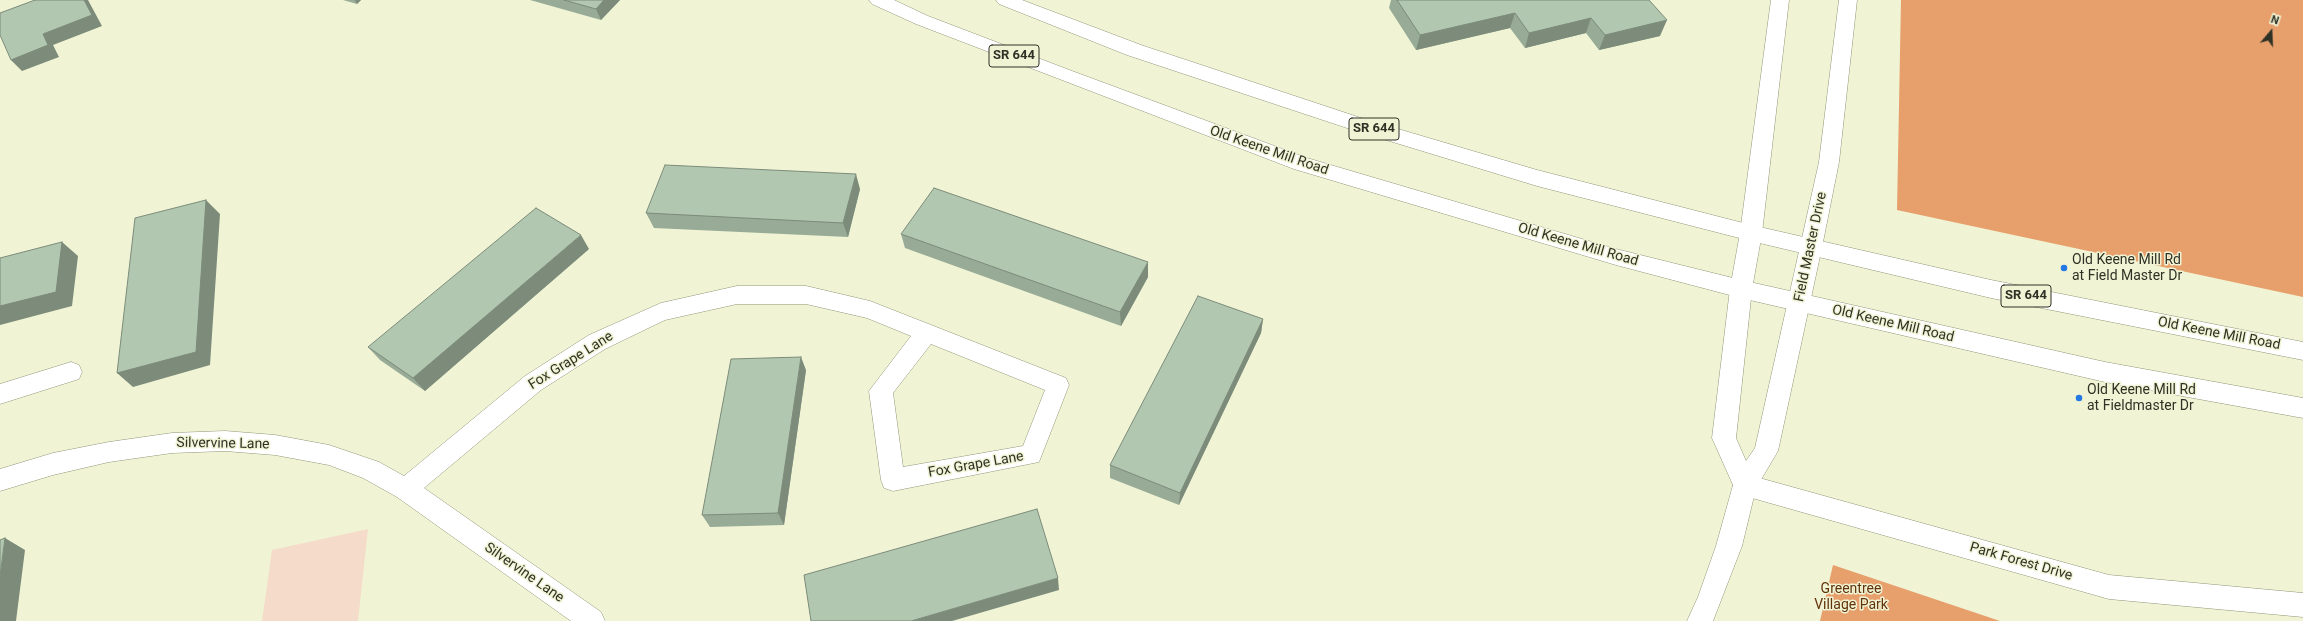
<!DOCTYPE html>
<style>
body{margin:0}
#map{position:relative;width:2303px;height:621px;overflow:hidden;background:#f0f4d5;font-family:Roboto,sans-serif}
canvas{display:block}
.north{position:absolute;left:2251px;top:12px;width:40px;height:40px;-webkit-text-stroke:3px #f0f4d5;paint-order:stroke;rotate:19deg;font-size:11px;font-weight:700;line-height:16px;text-align:center;color:#303125}
.north::after{content:'';display:block;margin:auto;width:14px;height:18px;background:#303125;clip-path:polygon(50% 0,100% 100%,50% 72%,0 100%)}
</style>
<div id="map">
<canvas width="2303" height="621"></canvas>
<div class="north">N</div>
</div>
<script>
const ctx = document.querySelector('canvas').getContext('2d');
ctx.lineJoin = 'round';
function fillPath(path, color) { ctx.fillStyle = color; ctx.fill(path, 'evenodd'); }
const poly = rows => new Path2D(rows.map(r => 'M' + r).join(''));
function stroke(path, color, width, dash) { ctx.strokeStyle = color; ctx.lineWidth = width; ctx.lineCap = dash ? 'butt' : 'round'; ctx.setLineDash(dash || []); ctx.stroke(path); }
function write(font, color, halo, rows, align = 'center') {
  ctx.font = font + ' Roboto,sans-serif'; ctx.lineWidth = 3; ctx.setLineDash([]); ctx.textBaseline = 'middle'; ctx.strokeStyle = halo; ctx.fillStyle = color; for (const [text, x, y, turn = 0] of rows) {
    ctx.save(); ctx.translate(x, y); ctx.rotate((+turn || 0) * Math.PI / 180); ctx.textAlign = isNaN(turn) ? turn : align; if (halo) ctx.strokeText(text, 0, 0); ctx.fillText(text, 0, 0); ctx.restore();
  }
}
const green = poly([
 [368,529,358,621,262,621,272,550]
]);
const forest = poly([
 [1901,0,2303,0,2303,297,1897,210],
 [1833,565,2000,621,1820,621]
]);
const street = poly([
 [1771,0,1789,0,1762,233,1758,239,1751,241,1744,239,1740,233,1771,0],
 [1839,0,1857,0,1839,162,1822,247,1818,253,1811,255,1804,253,1800,247,1819,162,1839,0],
 [737,286,806,286,870,301,1066,378,1069,385,1039,462,893,491,884,488,881,480,869,391,911,336,867,318,806,304,737,304,665,320,605,349,541,390,424,488,601,612,605,621,571,621,397,497,363,478,329,465,275,455,225,451,172,453,109,462,53,475,0,491,0,469,53,453,109,442,172,433,225,431,275,435,329,445,379,462,404,476,525,376,589,335,661,303,737,286],
 [931,344,1045,390,1023,446,903,467,893,393,931,344],
 [71,362,79,365,82,372,79,379,0,404,0,384,71,362],
 [1745,474,2109,575,2303,593,2303,617,2109,599,1745,496,1736,493,1733,485,1736,477,1745,474]
]);
const secondary = poly([
 [1751,225,1758,227,1762,233,1752,289,1736,438,1746,461,1755,448,1800,247,1804,241,1811,239,1818,241,1822,247,1778,451,1756,488,1742,546,1713,621,1687,621,1698,597,1716,546,1733,485,1712,438,1730,289,1740,233,1744,227,1751,225]
]);
const primary = poly([
 [869,0,894,0,928,16,1072,71,1307,158,1616,249,1741,280,2105,362,2303,398,2303,418,2105,382,1741,298,1616,265,1294,169,916,24,872,4,869,0],
 [996,0,1022,0,1141,45,1361,118,1537,170,1751,225,1991,280,2303,342,2303,360,1991,298,1751,241,1537,186,1347,128,1127,55,999,4,996,0]
]);
const wall = poly([
 [343,0,361,0,357,4],
 [530,0,620,0,601,20],
 [1391,0,1649,0,1660,36,1599,50,1586,33,1525,48,1510,28,1416,50,1389,8],
 [860,189,848,237,654,228,646,213],
 [901,234,1148,277,1121,326,905,248],
 [589,249,425,391,380,360,368,347],
 [1263,319,1261,333,1179,505,1110,478,1110,465],
 [806,370,784,525,710,527,702,515]
]);
const shadedWall = poly([
 [84,0,88,0,102,26,53,45,59,57,22,71,11,60],
 [355,0,361,0,357,4],
 [604,0,620,0,601,20,596,9],
 [1515,13,1510,28,1416,50,1420,35],
 [1591,18,1586,33,1525,48,1529,33],
 [1667,20,1660,36,1599,50,1605,35],
 [856,174,860,189,848,237,843,223],
 [206,200,220,214,210,365,133,387,117,373],
 [581,235,589,249,425,391,413,378],
 [62,242,78,256,72,306,0,325,0,306],
 [1148,262,1148,277,1121,326,1120,312],
 [1263,319,1261,333,1179,505,1180,493],
 [801,357,806,370,784,525,778,513],
 [5,538,25,550,16,621,0,621,0,576],
 [1058,578,1059,590,952,621,911,621]
]);
const building = poly([
 [35,0,84,0,92,15,43,34,48,45,11,60,0,35,0,13,35,0],
 [564,0,604,0,596,9,564,0],
 [1397,0,1649,0,1667,20,1605,35,1591,18,1529,33,1515,13,1420,35,1397,0],
 [665,165,856,174,843,223,646,213,665,165],
 [934,188,1148,262,1120,312,901,234,934,188],
 [206,200,196,352,117,373,135,218,206,200],
 [536,208,581,235,413,378,368,347,536,208],
 [62,242,56,292,0,306,0,258,62,242],
 [1198,296,1263,319,1180,493,1110,465,1198,296],
 [801,357,778,513,702,515,731,359,801,357],
 [1037,509,1058,578,911,621,811,621,804,575,1037,509],
 [5,538,0,576,0,540,5,538]
]);
const markers = [
 [2064,268,4,"#2478e3"],
 [2079,398,4,"#2478e3"]
];
const shields = [
 [1014,56,50],
 [1374,129,50],
 [2026,296,50]
];
const shieldNames = [
 ["SR 644",1014,56],
 ["SR 644",1374,129],
 ["SR 644",2026,296]
];
const streetNames = [
 ["Old Keene Mill Road",1269,151,19],
 ["Old Keene Mill Road",1578,245,16],
 ["Field Master Drive",1811,247,-78],
 ["Old Keene Mill Road",1893,324,13],
 ["Old Keene Mill Road",2219,334,11],
 ["Fox Grape Lane",571,361,-32],
 ["Silvervine Lane",223,444,1],
 ["Fox Grape Lane",976,465,-10],
 ["Park Forest Drive",2021,562,16],
 ["Silvervine Lane",524,573,35]
];
const poiNames = [
 ["Old Keene Mill Rd",2072,260],
 ["at Field Master Dr",2072,276],
 ["Old Keene Mill Rd",2087,390],
 ["at Fieldmaster Dr",2087,406]
];
const parkNames = [
 ["Greentree",1851,589],
 ["Village Park",1851,605]
];
fillPath(green, '#f5dbc9');
fillPath(forest, '#e79f6b');
stroke(street, '#929679', 1);
stroke(secondary, '#929679', 1);
stroke(primary, '#929679', 1);
fillPath(street, '#fff');
fillPath(secondary, '#fff');
fillPath(primary, '#fff');
fillPath(wall, '#98ab96');
fillPath(shadedWall, '#7c8b7a');
fillPath(building, '#b1c7af');
stroke(building, '#7c8b7a', 1);
for (const [x, y, r, color] of markers) { const dot = new Path2D(); dot.arc(x, y, r, 0, 2 * Math.PI); ctx.fillStyle = color; ctx.fill(dot); stroke(dot, '#f0f4d5', 1.5); }
for (const [x, y, w] of shields) { const box = new Path2D(); box.roundRect(x - w / 2, y - 11, w, 22, 3); ctx.fillStyle = '#f0f4d5'; ctx.fill(box); stroke(box, '#303125', 1); }
write('bold 13px', '#303125', null, shieldNames);
write('14px', '#303125', '#f0f4d5', streetNames);
write('14px', '#303125', '#f0f4d5', poiNames, 'left');
write('14px', '#61330a', '#f0f4d5', parkNames);
</script>
